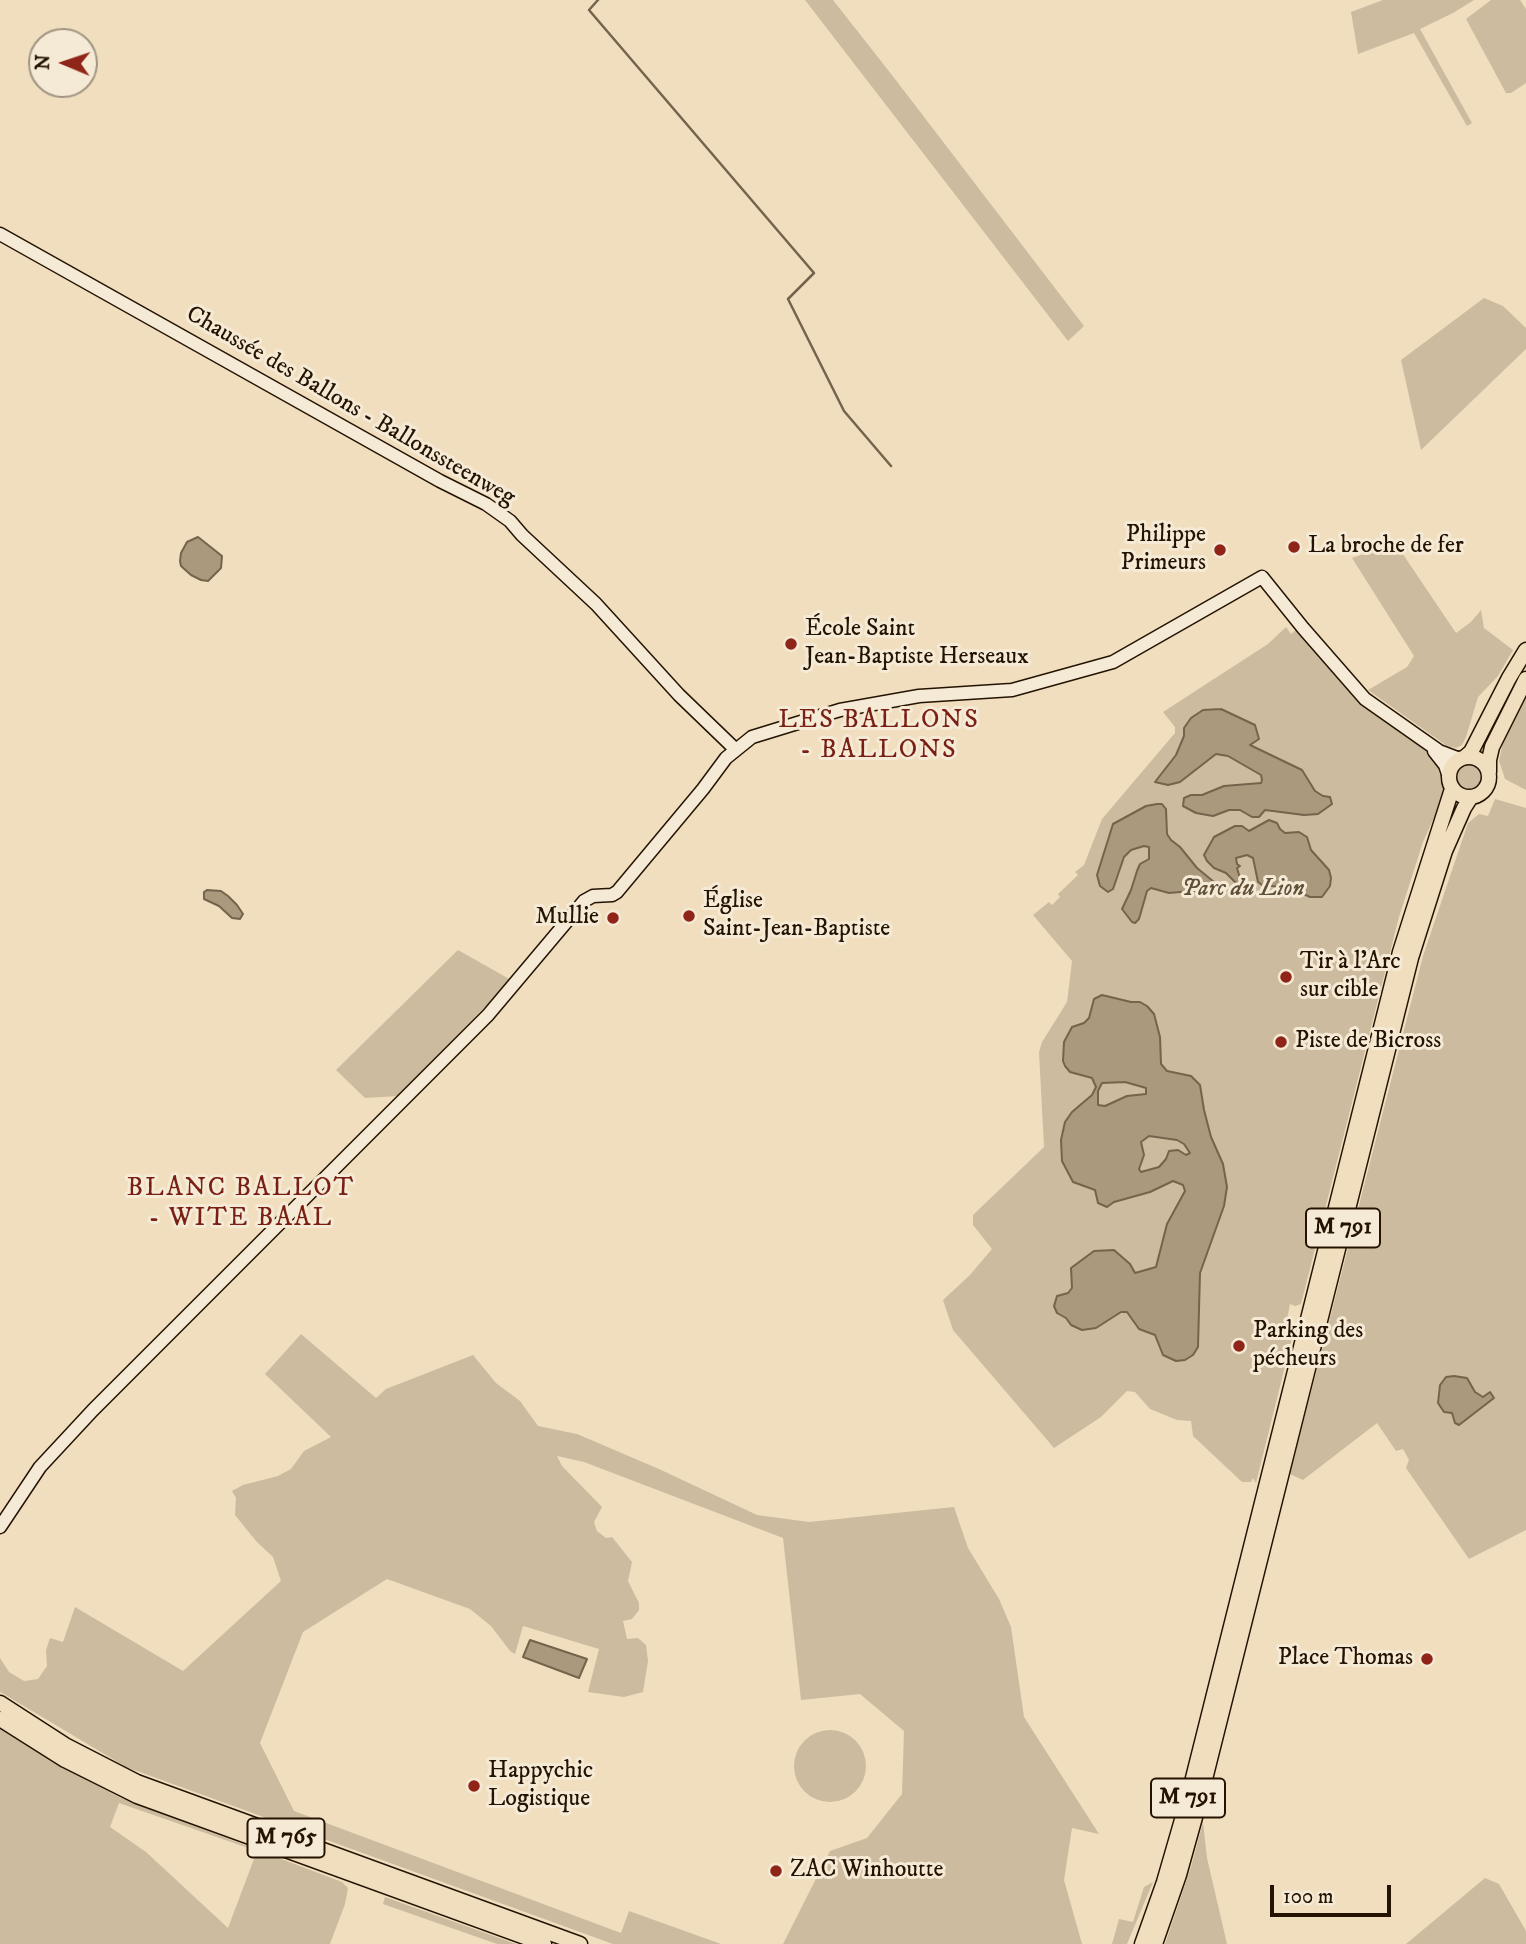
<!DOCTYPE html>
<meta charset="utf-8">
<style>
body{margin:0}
#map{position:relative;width:1526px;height:1944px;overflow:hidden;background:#f0debf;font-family:"IM FELL DW Pica",serif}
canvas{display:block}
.north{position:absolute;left:28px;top:28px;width:70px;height:70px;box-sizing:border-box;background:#f5ead5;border:2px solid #a19480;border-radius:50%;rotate:272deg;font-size:19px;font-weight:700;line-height:28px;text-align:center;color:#241300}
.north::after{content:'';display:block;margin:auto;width:24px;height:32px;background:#8f2418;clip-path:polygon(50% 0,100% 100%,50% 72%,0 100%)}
.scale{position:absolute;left:1270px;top:1885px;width:121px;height:32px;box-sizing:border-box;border:4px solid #241300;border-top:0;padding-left:9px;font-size:21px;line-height:24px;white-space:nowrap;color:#241300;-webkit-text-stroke:5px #f5ead5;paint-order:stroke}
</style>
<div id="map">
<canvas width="1526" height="1944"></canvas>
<div class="north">N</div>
<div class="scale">100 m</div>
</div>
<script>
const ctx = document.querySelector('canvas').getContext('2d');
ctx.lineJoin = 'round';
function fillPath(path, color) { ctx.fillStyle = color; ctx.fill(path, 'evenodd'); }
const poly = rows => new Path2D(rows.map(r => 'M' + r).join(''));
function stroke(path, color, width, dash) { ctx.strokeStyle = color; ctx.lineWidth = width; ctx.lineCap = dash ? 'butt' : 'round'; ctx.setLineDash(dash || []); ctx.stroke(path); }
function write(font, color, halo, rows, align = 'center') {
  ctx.font = font + ' "IM FELL DW Pica",serif'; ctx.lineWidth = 6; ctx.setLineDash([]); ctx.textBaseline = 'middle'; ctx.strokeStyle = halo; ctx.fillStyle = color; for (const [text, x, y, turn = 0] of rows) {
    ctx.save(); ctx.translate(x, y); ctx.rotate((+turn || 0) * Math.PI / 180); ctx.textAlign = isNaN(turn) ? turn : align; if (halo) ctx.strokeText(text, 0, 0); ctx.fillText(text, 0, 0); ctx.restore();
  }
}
const green = poly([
 [805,0,833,0,895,79,1084,326,1068,341],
 [1383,0,1474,0,1453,13,1420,29,1472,123,1467,126,1414,33,1358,54,1351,12],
 [1491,0,1520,0,1526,9,1526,83,1511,93,1506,93,1466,19],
 [1484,298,1503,306,1526,328,1526,349,1421,450,1401,360],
 [1392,538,1456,633,1471,622,1481,610,1484,628,1513,650,1498,676,1478,697,1466,737,1462,745,1456,748,1447,746,1368,690,1407,667,1414,656,1352,558,1375,550,1374,545],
 [1286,627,1291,634,1297,629,1437,759,1443,771,1445,793,1423,842,1399,917,1301,1304,1295,1306,1290,1304,1287,1319,1294,1330,1256,1483,1253,1478,1251,1482,1242,1482,1193,1436,1191,1421,1177,1420,1150,1409,1135,1392,1127,1391,1101,1417,1054,1448,953,1330,943,1300,970,1275,992,1249,973,1225,973,1215,1044,1147,1039,1052,1042,1042,1067,1002,1072,961,1033,915,1049,902,1052,905,1060,897,1058,894,1078,875,1075,872,1084,865,1102,819,1175,733,1175,727,1163,712,1268,644],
 [1526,693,1526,790,1505,779,1499,761,1504,737],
 '1454 777a15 15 0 1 1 30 0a15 15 0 1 1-30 0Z',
 [1495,799,1526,808,1526,1530,1469,1559,1406,1468,1409,1460,1403,1449,1396,1451,1377,1423,1303,1480,1290,1474,1423,956,1468,823,1479,814,1488,816],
 [458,950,511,980,398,1096,365,1098,336,1070],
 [301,1334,376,1398,386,1389,473,1355,496,1383,520,1401,538,1426,577,1434,659,1469,757,1515,809,1522,954,1507,968,1548,999,1599,1011,1627,1024,1717,1099,1834,1072,1828,1064,1880,1082,1944,783,1944,830,1851,867,1838,902,1794,904,1731,860,1694,801,1700,783,1538,584,1462,557,1456,562,1466,602,1507,594,1522,597,1531,606,1538,612,1537,632,1562,628,1581,639,1603,639,1610,632,1619,623,1621,627,1639,638,1638,646,1645,648,1661,643,1692,624,1697,588,1692,599,1649,523,1626,515,1654,510,1651,491,1626,470,1609,387,1579,303,1632,260,1743,294,1811,621,1933,629,1911,721,1944,613,1944,126,1767,2,1693,0,1692,0,1658,9,1672,24,1681,38,1679,47,1666,46,1650,50,1638,63,1642,75,1607,183,1671,281,1581,273,1557,256,1541,235,1515,236,1498,232,1491,243,1485,278,1476,291,1469,304,1451,331,1437,265,1374],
 [0,1728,52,1762,121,1798,342,1882,348,1888,345,1904,330,1944,0,1944],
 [119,1803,257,1851,228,1928,146,1852,110,1827],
 '794 1766a36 36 0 1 1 72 0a36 36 0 1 1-72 0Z',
 [1203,1822,1207,1858,1227,1944,1165,1944,1191,1867],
 [1485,1878,1499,1884,1526,1931,1526,1944,1406,1944],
 [1153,1882,1127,1944,1112,1944,1119,1919,1133,1922,1144,1887],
 [385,1897,516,1944,497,1944,383,1904]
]);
const water = poly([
 [198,537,222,556,221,568,208,581,201,580,191,575,181,566,180,561,181,553,187,542,198,537],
 [1221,709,1255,725,1259,739,1250,745,1302,770,1315,791,1323,796,1330,797,1332,804,1318,814,1304,815,1265,810,1259,817,1252,817,1240,810,1229,810,1213,816,1196,813,1183,806,1184,798,1191,795,1202,795,1224,786,1261,783,1262,780,1261,775,1228,756,1216,754,1180,782,1168,785,1155,782,1176,755,1184,736,1184,728,1191,718,1203,710,1221,709],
 [1157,804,1162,804,1166,809,1167,834,1171,840,1180,847,1197,868,1214,882,1214,889,1169,893,1151,888,1147,891,1139,919,1135,923,1132,922,1122,909,1131,890,1137,871,1140,864,1149,859,1149,847,1144,846,1131,850,1124,857,1113,889,1108,892,1100,886,1097,875,1113,824,1146,806,1157,804],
 [1269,820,1277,823,1280,829,1285,833,1299,832,1307,837,1311,850,1329,870,1331,878,1330,886,1322,897,1310,897,1291,888,1262,885,1258,882,1253,858,1247,855,1236,858,1237,864,1240,866,1237,868,1242,885,1241,888,1226,873,1214,868,1207,861,1204,855,1214,837,1235,826,1242,826,1249,831,1269,820],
 [207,890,221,891,228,896,237,905,243,914,240,919,232,918,219,906,204,899,204,892,207,890],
 [1102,995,1131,1002,1140,1002,1147,1006,1154,1014,1160,1037,1161,1064,1167,1071,1191,1076,1200,1085,1204,1110,1211,1137,1223,1164,1227,1187,1224,1206,1200,1273,1198,1347,1193,1355,1185,1360,1176,1361,1163,1355,1155,1335,1139,1329,1127,1312,1121,1312,1096,1328,1082,1330,1071,1325,1066,1318,1057,1313,1054,1306,1057,1296,1068,1293,1072,1288,1071,1268,1094,1251,1114,1250,1130,1264,1135,1273,1156,1267,1167,1224,1185,1191,1183,1185,1173,1181,1150,1192,1114,1202,1107,1207,1098,1203,1095,1190,1073,1182,1062,1161,1061,1140,1065,1122,1072,1112,1092,1095,1096,1087,1092,1078,1070,1072,1065,1066,1063,1061,1064,1042,1072,1027,1084,1023,1089,1018,1094,999,1102,995],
 [1125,1082,1146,1088,1146,1094,1127,1096,1105,1106,1098,1105,1098,1091,1102,1083,1125,1082],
 [1149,1136,1177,1140,1184,1144,1190,1153,1186,1155,1178,1150,1169,1151,1166,1159,1159,1167,1141,1172,1139,1169,1144,1155,1141,1142,1149,1136],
 [1454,1376,1467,1378,1475,1392,1483,1397,1490,1392,1494,1398,1459,1425,1455,1423,1452,1413,1444,1412,1438,1403,1440,1385,1446,1377,1454,1376],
 [530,1640,587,1659,579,1678,523,1657,530,1640]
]);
const stream = poly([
 [598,0,589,10,814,273,788,299,844,411,891,466]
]);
const secondary = poly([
 [0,234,440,481,486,504,510,521,522,535,596,604,679,695,735,749],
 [1434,751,1445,765,1449,777],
 [0,1527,40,1467,93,1410,488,1015,584,901,593,896,612,895,617,892,703,789,726,758,752,737,840,710,919,696,1012,690,1113,662,1262,577,1303,628,1365,699,1439,751,1460,759]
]);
const primary = poly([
 '1449 777a20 20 0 1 1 40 0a20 20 0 1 1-40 0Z',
 [1465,757,1471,752,1509,678,1526,650],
 [1489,772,1489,760,1492,747,1526,679],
 [0,1703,65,1745,137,1782,580,1944],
 [0,1719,65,1760,137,1796,544,1944],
 [1142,1944,1164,1882,1186,1806,1400,952,1452,789],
 [1155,1944,1179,1875,1199,1803,1411,958,1445,851,1464,808,1471,797]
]);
const markers = [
 [1294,547,7,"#8f2418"],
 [1220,550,7,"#8f2418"],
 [791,644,7,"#8f2418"],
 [689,916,7,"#8f2418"],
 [613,918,7,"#8f2418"],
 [1286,977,7,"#8f2418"],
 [1281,1042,7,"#8f2418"],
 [1239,1346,7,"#8f2418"],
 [1427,1659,7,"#8f2418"],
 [474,1786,7,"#8f2418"],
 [776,1871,7,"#8f2418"]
];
const shields = [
 [1343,1228,74],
 [1188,1798,74],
 [286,1838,77]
];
const shieldNames = [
 ["M 791",1343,1228],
 ["M 791",1188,1798],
 ["M 765",286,1838]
];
const streetNames = [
 ["Chaussée des Ballons - Ballonssteenweg",350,407,30]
];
const poiNames = [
 ["Philippe",1206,536,"right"],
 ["Primeurs",1206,564,"right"],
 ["La broche de fer",1308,547],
 ["École Saint",805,630],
 ["Jean-Baptiste Herseaux",805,658],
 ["Église",703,902],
 ["Saint-Jean-Baptiste",703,930],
 ["Mullie",599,918,"right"],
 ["Tir à l'Arc",1300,963],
 ["sur cible",1300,991],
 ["Piste de Bicross",1295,1042],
 ["Parking des",1253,1332],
 ["pécheurs",1253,1360],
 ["Place Thomas",1413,1659,"right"],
 ["Happychic",488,1772],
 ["Logistique",488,1800],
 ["ZAC Winhoutte",790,1871]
];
const parkNames = [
 ["Parc du Lion",1243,890]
];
const neighbourhoodNames = [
 ["LES BALLONS",879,722],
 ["- BALLONS",879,752],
 ["BLANC BALLOT",241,1190],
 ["- WITE BAAL",241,1220]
];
fillPath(green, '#cdbb9f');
fillPath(water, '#ab997e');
stroke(water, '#75634c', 2);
stroke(stream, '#75634c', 2.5);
stroke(secondary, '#241300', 15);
stroke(primary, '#241300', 17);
stroke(secondary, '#f5ead5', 12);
stroke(primary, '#f0debf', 14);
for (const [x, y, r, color] of markers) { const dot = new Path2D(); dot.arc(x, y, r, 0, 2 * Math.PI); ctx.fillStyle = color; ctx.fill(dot); stroke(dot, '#f5ead5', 2.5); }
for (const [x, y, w] of shields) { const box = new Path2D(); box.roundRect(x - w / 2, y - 19.5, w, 39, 5); ctx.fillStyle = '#f5ead5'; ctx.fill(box); stroke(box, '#241300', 2); }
write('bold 23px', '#241300', null, shieldNames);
write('24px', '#241300', '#f5ead5', streetNames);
write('24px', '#241300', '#f5ead5', poiNames, 'left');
write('italic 24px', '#5f4e38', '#f5ead5', parkNames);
ctx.letterSpacing = '2px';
write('26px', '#7a1f14', '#f5ead5', neighbourhoodNames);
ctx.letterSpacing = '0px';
</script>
